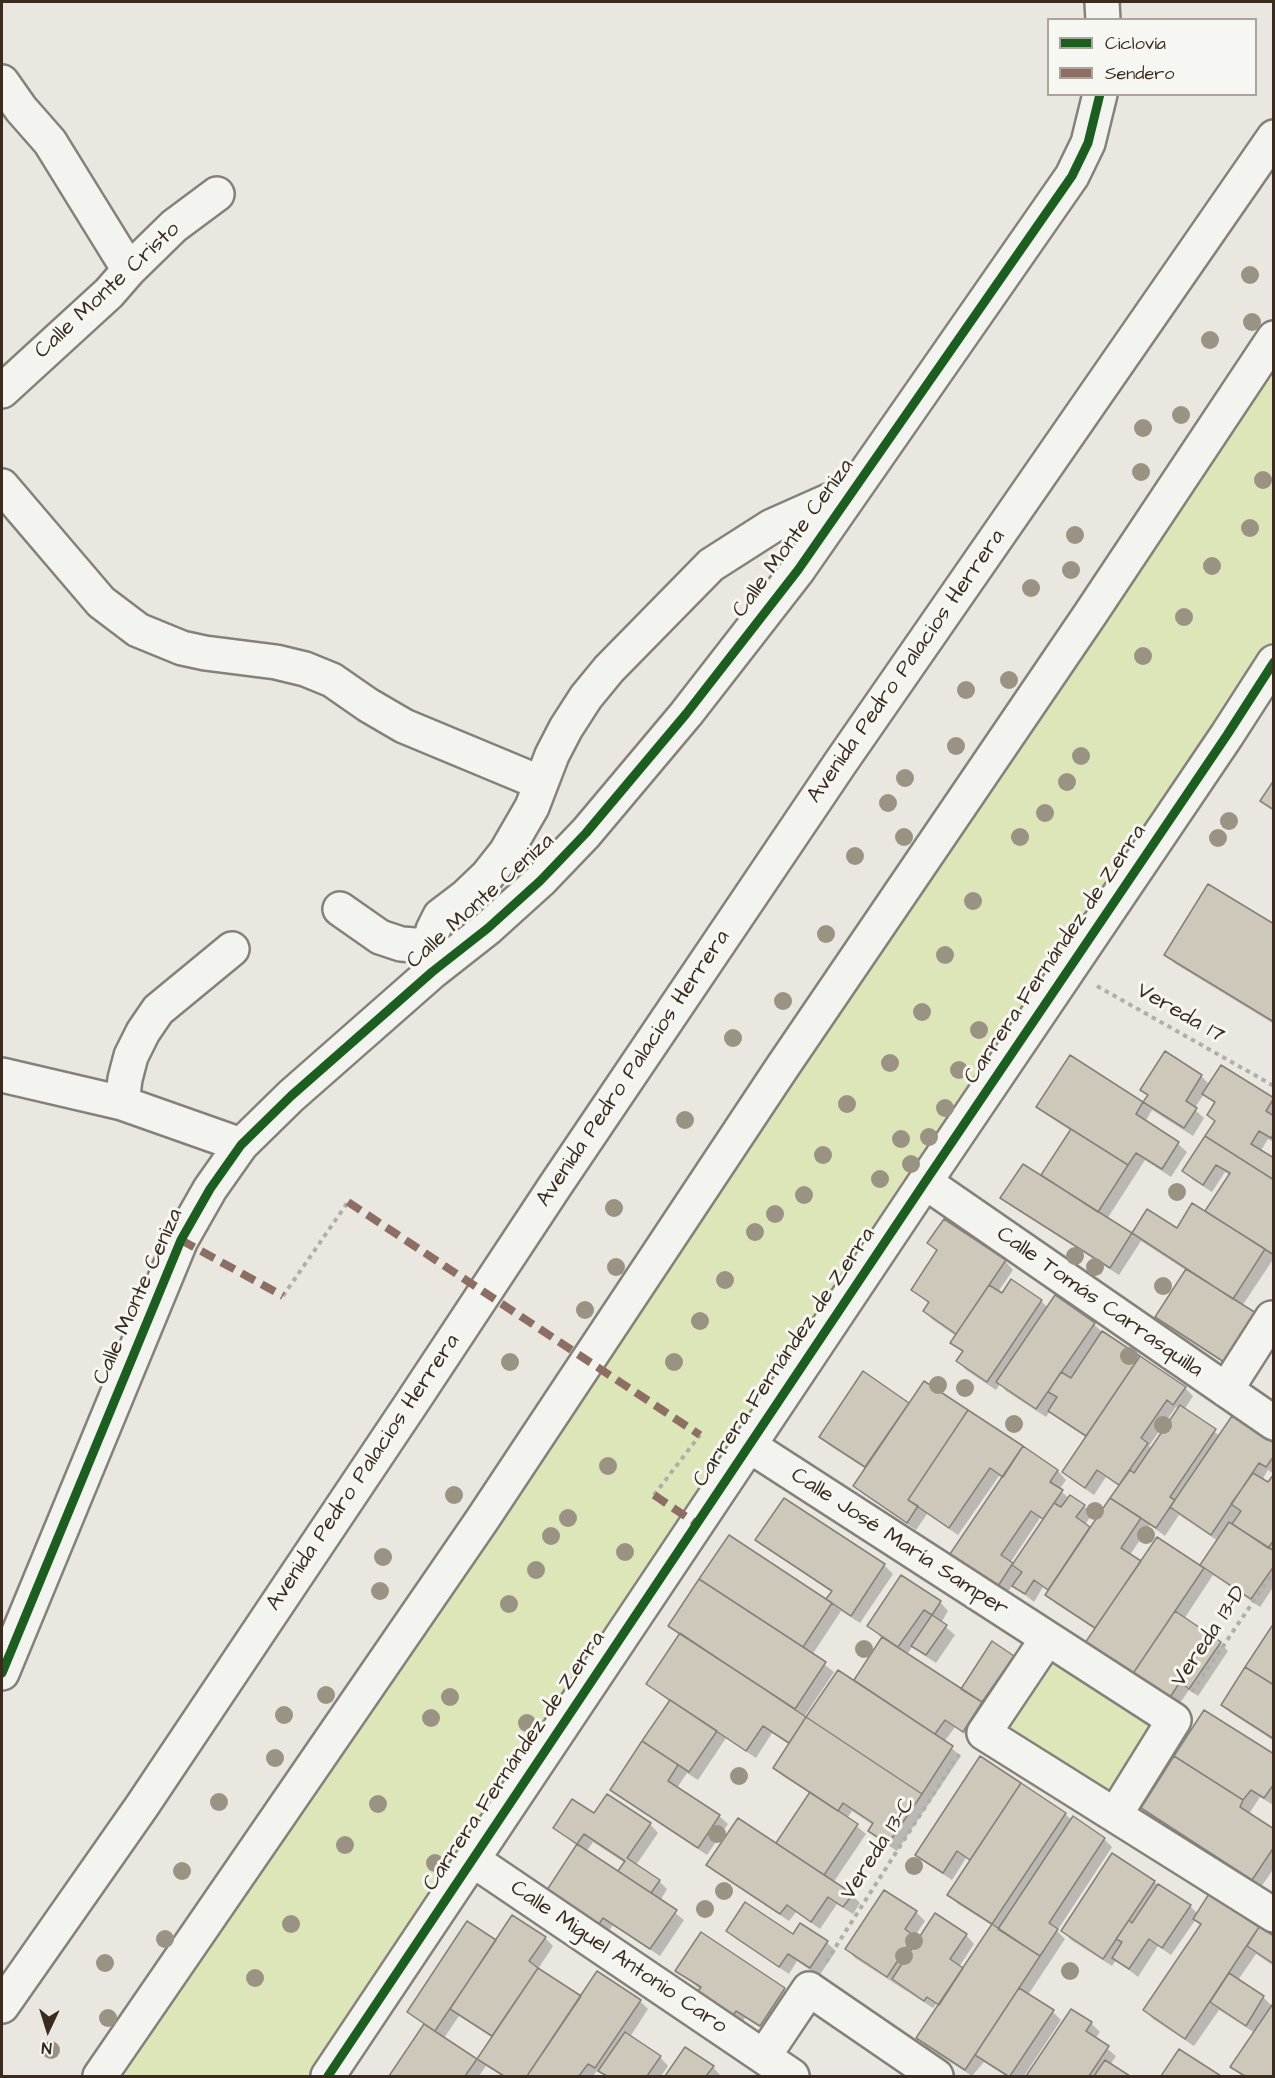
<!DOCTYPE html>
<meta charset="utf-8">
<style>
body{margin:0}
#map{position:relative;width:1275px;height:2078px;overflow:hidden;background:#eae7e0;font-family:"Architects Daughter",sans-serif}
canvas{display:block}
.frame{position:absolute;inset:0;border:3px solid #3b2a1e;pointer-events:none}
.legend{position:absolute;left:1047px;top:18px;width:210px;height:78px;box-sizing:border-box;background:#f6f6f2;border:2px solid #aba49d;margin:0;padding:8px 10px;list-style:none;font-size:18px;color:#3b2a1e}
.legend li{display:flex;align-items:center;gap:12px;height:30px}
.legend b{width:30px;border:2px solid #aba49d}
.north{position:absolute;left:18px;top:2000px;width:60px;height:60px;-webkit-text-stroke:4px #f6f6f2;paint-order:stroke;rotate:184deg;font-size:16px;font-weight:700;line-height:24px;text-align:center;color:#3b2a1e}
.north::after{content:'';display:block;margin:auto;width:21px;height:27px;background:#3b2a1e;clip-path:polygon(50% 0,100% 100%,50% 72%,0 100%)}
</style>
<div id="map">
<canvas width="1275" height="2078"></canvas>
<div class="frame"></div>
<ul class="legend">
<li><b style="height:8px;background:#1b5e20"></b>Ciclovía</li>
<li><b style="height:8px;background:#8d6e63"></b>Sendero</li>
</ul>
<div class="north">N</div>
</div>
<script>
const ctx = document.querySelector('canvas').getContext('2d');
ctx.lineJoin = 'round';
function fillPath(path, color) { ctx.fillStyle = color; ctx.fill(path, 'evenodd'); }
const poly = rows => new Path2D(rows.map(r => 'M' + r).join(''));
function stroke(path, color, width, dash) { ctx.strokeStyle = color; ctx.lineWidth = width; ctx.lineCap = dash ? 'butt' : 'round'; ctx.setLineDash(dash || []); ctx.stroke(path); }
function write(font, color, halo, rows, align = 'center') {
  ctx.font = font + ' "Architects Daughter",sans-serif'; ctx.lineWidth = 6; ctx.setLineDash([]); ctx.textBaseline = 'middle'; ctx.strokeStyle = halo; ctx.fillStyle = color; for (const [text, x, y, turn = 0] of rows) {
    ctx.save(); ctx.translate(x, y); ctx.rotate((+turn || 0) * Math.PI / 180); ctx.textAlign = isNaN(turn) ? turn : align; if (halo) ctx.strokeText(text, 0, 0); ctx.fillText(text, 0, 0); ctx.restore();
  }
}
const green = poly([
 [1273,338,1273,662,328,2076,100,2076],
 [1052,1648,1157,1718,1106,1794,1001,1724]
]);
const shadow = poly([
 [1274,926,1274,1024,1174,963,1166,955],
 [1165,1053,1201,1076,1210,1085,1221,1067,1274,1100,1274,1142,1268,1139,1260,1152,1274,1160,1274,1258,1242,1306,1255,1314,1233,1369,1165,1325,1157,1317,1187,1271,1141,1241,1119,1275,1011,1206,1002,1198,1041,1177,1071,1131,1047,1115,1038,1106,1070,1057,1144,1104,1149,1097,1142,1090],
 [1204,1094,1216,1104,1209,1115,1216,1122,1184,1171,1193,1180,1212,1192,1225,1172,1230,1175,1206,1213,1177,1230,1148,1211,1132,1236,1107,1219,1145,1160,1171,1177,1187,1152,1178,1144,1145,1122,1152,1110,1193,1136,1204,1118,1194,1109],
 [929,1243,1005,1261,1013,1270,998,1292,1041,1301,1048,1308,1094,1324,1103,1333,1185,1388,1193,1396,1184,1410,1220,1436,1274,1445,1274,1474,1268,1470,1262,1480,1268,1484,1274,1477,1274,1586,1260,1607,1213,1575,1184,1619,1220,1643,1228,1651,1198,1696,1189,1690,1178,1706,1096,1630,1055,1603,1047,1595,1049,1591,1043,1587,1034,1602,1013,1585,1007,1593,961,1562,952,1554,1003,1479,999,1476,958,1535,927,1514,916,1530,863,1494,855,1486,866,1469,829,1445,821,1436,863,1373,910,1405,924,1383,1058,1471,1066,1480,1059,1490,1069,1498,1084,1506,1092,1514,1085,1525,1091,1529,1120,1487,1106,1477,1094,1495,1072,1480,1064,1472,1087,1438,1059,1419,1050,1411,1046,1417,1006,1391,1000,1384,996,1390,966,1370,958,1361,964,1353,952,1342,956,1336,933,1320,924,1311,929,1304,913,1290,938,1252],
 [1176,1407,1179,1410,1152,1449,1149,1446],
 [1179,1515,1218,1541,1200,1568,1142,1563,1130,1555,1150,1525,1165,1536],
 [1040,1518,1044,1521,1014,1565,1010,1563],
 [784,1500,884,1565,893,1574,860,1623,841,1611,812,1655,834,1672,804,1717,807,1719,854,1683,883,1639,869,1626,940,1602,948,1611,941,1623,955,1635,936,1663,922,1654,913,1645,907,1655,961,1691,1013,1657,1021,1665,972,1739,955,1727,944,1742,961,1756,897,1851,878,1839,870,1831,873,1825,852,1811,847,1818,866,1834,833,1883,852,1895,860,1903,853,1914,837,1904,820,1929,796,1912,789,1921,717,1873,708,1865,777,1845,811,1794,783,1776,775,1768,790,1745,772,1733,756,1758,726,1738,698,1780,687,1773,677,1788,719,1816,728,1824,707,1855,621,1798,612,1790,670,1702,647,1684,680,1635,670,1626,827,1601,833,1593,766,1548,757,1540],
 [1274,1627,1274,1741,1231,1713,1223,1705],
 [1274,1756,1273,1805,1260,1797,1249,1814,1274,1830,1274,1868,1261,1887,1151,1816,1142,1808],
 [981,1758,1065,1814,1072,1820,1104,1839,1112,1847,1057,1931,1065,1939,1028,1995,1053,2012,1061,2020,1024,2076,1006,2076,984,2062,972,2076,927,2047,918,2038,940,2006,936,2004,933,2008,855,1958,847,1949,916,1912,925,1921,914,1937,918,1942,966,1935,974,1944,959,1967,964,1970,993,1926,958,1904,949,1895,971,1862,966,1858,952,1880,926,1863,917,1855],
 [594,1815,650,1824,658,1833,636,1865,659,1881,667,1889,660,1901,684,1920,660,1956,613,1925,606,1935,555,1901,578,1846,555,1828],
 [593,1842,625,1863,619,1873,586,1852],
 [1154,1882,1190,1906,1198,1914,1210,1897,1274,1938,1274,1966,1256,1954,1238,1980,1263,1997,1272,2006,1274,2005,1274,2076,1242,2076,1232,2067,1255,2033,1219,2010,1194,2046,1153,2019,1145,2010,1202,1925,1196,1919,1171,1955,1158,1946,1138,1977,1116,1960,1112,1966,1071,1940,1063,1931],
 [800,1925,827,1943,836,1951,819,1976,797,1961,789,1974,736,1939,727,1931,793,1936],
 [701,1935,784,1989,793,1998,769,2033,745,2018,741,2024,677,1970],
 [545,1938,553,1946,538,1969,582,1998,640,2001,648,2009,630,2037,660,2057,668,2066,661,2076,606,2076,597,2071,593,2076,502,2076,486,2066,479,2076,391,2076,425,2025,409,2012,497,1942],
 [459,2016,493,2038,478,2061,444,2038],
 [1072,2011,1091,2023,1100,2032,1095,2039,1116,2056,1110,2065,1127,2076,1028,2076],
 [685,2049,713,2067,721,2076,667,2076],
 [1179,2051,1219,2076,1162,2076]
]);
const building = poly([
 [1274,780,1274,810,1260,801,1274,780],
 [1208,884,1274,924,1274,1022,1164,955,1208,884],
 [1165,1051,1202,1075,1186,1101,1197,1108,1184,1128,1143,1102,1148,1095,1140,1090,1165,1051],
 [1070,1055,1143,1102,1136,1114,1179,1142,1162,1169,1136,1153,1128,1165,1036,1107,1070,1055],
 [1221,1065,1274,1098,1266,1111,1274,1116,1274,1134,1271,1138,1259,1131,1251,1144,1274,1158,1274,1180,1205,1136,1215,1121,1207,1115,1215,1102,1202,1094,1221,1065],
 [1071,1129,1128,1165,1098,1212,1041,1175,1071,1129],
 [1205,1136,1274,1180,1274,1255,1205,1211,1230,1173,1216,1165,1203,1185,1182,1171,1205,1136],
 [1023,1164,1132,1233,1110,1268,1000,1198,1023,1164],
 [1192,1203,1265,1249,1233,1299,1132,1233,1147,1209,1177,1228,1192,1203],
 [944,1219,1006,1260,956,1334,923,1311,929,1302,911,1290,937,1250,927,1243,944,1219],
 [1186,1269,1256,1313,1224,1362,1155,1317,1186,1269],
 [1011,1279,1042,1300,987,1382,956,1361,963,1351,950,1343,989,1285,1002,1293,1011,1279],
 [1055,1295,1095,1323,1036,1409,996,1382,1055,1295],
 [1102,1331,1140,1356,1086,1436,1048,1411,1057,1397,1048,1392,1061,1372,1071,1378,1102,1331],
 [1140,1356,1186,1387,1173,1405,1167,1400,1141,1438,1148,1443,1119,1485,1097,1470,1085,1488,1062,1472,1140,1356],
 [863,1371,909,1403,865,1467,819,1437,863,1371],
 [924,1381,968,1410,908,1500,918,1506,907,1523,853,1486,924,1381],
 [1180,1405,1216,1429,1170,1497,1175,1500,1156,1528,1110,1498,1130,1470,1134,1473,1180,1405],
 [968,1410,1023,1446,1003,1477,990,1468,949,1528,908,1500,968,1410],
 [1232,1416,1274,1443,1274,1456,1266,1467,1259,1463,1211,1535,1170,1507,1232,1416],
 [1023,1446,1058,1470,1050,1482,1063,1490,1043,1519,1031,1511,1001,1555,1013,1563,998,1586,950,1554,1023,1446],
 [1253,1473,1268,1482,1274,1474,1274,1540,1268,1548,1232,1524,1241,1511,1231,1504,1253,1473],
 [1070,1495,1085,1505,1076,1517,1090,1527,1048,1590,1034,1580,1025,1594,1012,1586,1022,1572,1012,1565,1054,1503,1061,1507,1070,1495],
 [784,1498,885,1564,851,1616,826,1599,832,1591,755,1540,784,1498],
 [1110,1498,1141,1518,1121,1548,1141,1561,1095,1628,1045,1595,1110,1498],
 [1229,1522,1274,1551,1274,1566,1251,1599,1200,1565,1229,1522],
 [729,1535,832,1603,803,1647,699,1579,729,1535],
 [1157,1537,1204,1568,1132,1675,1085,1643,1157,1537],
 [901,1575,941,1601,932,1615,924,1610,898,1647,867,1626,901,1575],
 [699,1579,826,1662,795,1709,668,1626,699,1579],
 [1175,1611,1221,1642,1189,1689,1180,1682,1169,1699,1132,1675,1175,1611],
 [932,1615,947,1625,926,1655,911,1646,932,1615],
 [1274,1623,1274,1685,1245,1667,1274,1623],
 [680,1633,806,1717,789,1743,763,1726,746,1751,646,1684,680,1633],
 [882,1637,982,1702,963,1732,945,1720,935,1734,854,1680,882,1637],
 [992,1641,1014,1656,982,1702,961,1689,992,1641],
 [1245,1667,1274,1685,1274,1739,1221,1705,1245,1667],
 [838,1670,953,1746,922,1794,806,1717,838,1670],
 [670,1700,717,1731,689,1772,642,1741,670,1700],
 [1204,1710,1274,1754,1274,1784,1264,1798,1251,1790,1243,1800,1174,1756,1204,1710],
 [806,1717,922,1794,888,1844,868,1831,873,1823,843,1803,838,1811,773,1768,806,1717],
 [642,1741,678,1765,668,1781,720,1815,698,1848,610,1790,642,1741],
 [980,1756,1021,1783,970,1860,957,1851,943,1873,915,1855,980,1756],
 [1174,1756,1243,1800,1240,1807,1274,1829,1274,1847,1252,1880,1141,1808,1174,1756],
 [1021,1783,1066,1813,992,1924,947,1895,1021,1783],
 [810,1792,858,1824,824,1875,776,1843,810,1792],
 [607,1794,651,1823,627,1858,660,1880,651,1893,618,1871,625,1861,584,1834,577,1844,553,1828,572,1799,594,1813,607,1794],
 [1073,1816,1105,1838,1049,1923,1058,1929,1040,1956,998,1929,1073,1816],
 [738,1818,853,1894,843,1907,828,1897,811,1922,787,1905,780,1914,706,1865,738,1818],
 [577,1844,677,1910,650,1949,603,1918,597,1927,545,1893,577,1844],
 [1112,1853,1155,1881,1103,1959,1061,1931,1112,1853],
 [1158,1884,1191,1905,1162,1948,1149,1939,1129,1969,1112,1958,1122,1942,1116,1939,1129,1920,1132,1923,1158,1884],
 [884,1890,917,1911,905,1929,914,1936,887,1977,845,1949,884,1890],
 [1209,1894,1259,1927,1185,2039,1143,2010,1201,1924,1193,1919,1209,1894],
 [745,1902,793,1934,800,1923,828,1941,810,1968,788,1954,779,1967,726,1931,745,1902],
 [935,1913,967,1934,950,1959,963,1968,939,2005,927,1997,924,2001,892,1979,935,1913],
 [512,1915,546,1937,529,1961,538,1968,492,2036,450,2009,512,1915],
 [467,1921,496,1940,435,2031,407,2012,467,1921],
 [992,1924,1040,1956,965,2070,916,2038,992,1924],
 [1259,1927,1274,1936,1274,1964,1247,1946,1259,1927],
 [701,1932,785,1988,760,2026,736,2011,732,2017,697,1993,701,1987,675,1971,701,1932],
 [538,1968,581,1996,527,2076,504,2076,477,2059,538,1968],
 [597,1971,641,2000,595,2068,588,2064,579,2076,527,2076,597,1971],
 [1229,1973,1264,1996,1246,2026,1210,2002,1229,1973],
 [1019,1988,1054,2010,1010,2076,1008,2076,975,2055,1019,1988],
 [1274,2002,1274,2076,1245,2076,1230,2067,1274,2002],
 [1071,2009,1092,2022,1086,2031,1109,2046,1089,2076,1026,2076,1071,2009],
 [424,2024,477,2059,465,2076,389,2076,424,2024],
 [625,2032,661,2056,647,2076,607,2076,598,2071,625,2032],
 [685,2047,714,2066,706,2076,665,2076,685,2047],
 [1179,2049,1221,2076,1161,2076,1179,2049],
 [1105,2060,1130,2076,1094,2076,1105,2060]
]);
const path = poly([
 [1097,986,1274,1086],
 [283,1296,348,1202],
 [654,1495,700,1435],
 [1192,1692,1274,1571],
 [826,1962,959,1754]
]);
const minor = poly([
 [1102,2,1103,20],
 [2,82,21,109,50,142,129,270],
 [2,391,109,293,129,270,174,226,217,194],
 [2,486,101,602,138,630,182,648,205,653,276,662,305,669,332,680,368,705,404,726,541,783],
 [340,909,380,937,401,944,429,946],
 [432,972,429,959,429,946,433,930,440,916,465,897,487,876,506,852,532,807,552,755,566,728,586,697,609,669,711,565,772,526,853,490],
 [2,1075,122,1103,241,1145],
 [122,1103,125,1079,131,1056,143,1032,158,1010,232,949],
 [925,1182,1274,1423],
 [1226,1390,1272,1318,1274,1319],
 [750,1446,1174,1720,1115,1815],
 [1047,1639,984,1733,1274,1915],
 [2,1673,181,1240,210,1189,241,1145,291,1096,432,972,488,928,540,881,586,833,686,714,798,570,1072,176,1088,143,1100,94],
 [473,1860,792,2076],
 [764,2056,809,1989,936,2076],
 [328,2076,925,1182,1227,735,1274,662]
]);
const major = poly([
 [2,2006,142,1806,411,1404,555,1186,841,762,1274,137],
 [100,2076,482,1520,781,1069,1091,613,1274,338]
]);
const quiet = poly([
 [348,1202,700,1435],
 [181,1240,283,1296],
 [654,1495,697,1524]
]);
const cycleway = poly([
 [2,1673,181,1240,210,1189,241,1145,291,1096,432,972,488,928,540,881,586,833,686,714,798,570,1072,176,1088,143,1100,94],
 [328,2076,925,1182,1227,735,1274,662]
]);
const trees = [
 [1250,275],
 [1252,322],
 [1210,340],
 [1181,415],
 [1143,428],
 [1141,472],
 [1263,480],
 [1250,528],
 [1075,535],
 [1212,566],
 [1071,570],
 [1031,588],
 [1184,617],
 [1143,656],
 [1009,680],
 [966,690],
 [956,746],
 [1081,756],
 [905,778],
 [1067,782],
 [888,803],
 [1045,813],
 [1229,821],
 [904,837],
 [1020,837],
 [1218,838],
 [855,856],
 [973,901],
 [826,934],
 [945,955],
 [783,1001],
 [922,1012],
 [979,1030],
 [733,1038],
 [890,1063],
 [959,1070],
 [847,1104],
 [945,1108],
 [685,1120],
 [929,1137],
 [901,1139],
 [823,1155],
 [911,1164],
 [880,1179],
 [1177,1192],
 [804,1195],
 [614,1208],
 [775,1214],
 [755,1232],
 [1075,1256],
 [616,1267],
 [1095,1267],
 [725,1280],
 [1163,1286],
 [585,1310],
 [700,1321],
 [1129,1356],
 [510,1362],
 [674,1362],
 [938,1385],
 [965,1388],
 [1014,1424],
 [1163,1425],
 [608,1466],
 [454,1495],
 [1095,1511],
 [568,1518],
 [1146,1535],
 [551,1536],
 [625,1552],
 [383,1557],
 [536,1570],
 [380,1591],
 [509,1604],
 [864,1649],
 [326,1695],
 [450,1697],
 [284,1715],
 [431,1718],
 [527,1723],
 [275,1758],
 [739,1776],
 [219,1802],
 [378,1804],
 [717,1834],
 [345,1845],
 [435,1863],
 [914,1866],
 [182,1871],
 [724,1891],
 [705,1909],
 [291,1924],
 [165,1939],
 [914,1941],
 [904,1956],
 [105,1963],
 [1070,1971],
 [255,1978],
 [108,2018],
 [51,2050]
];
const streetNames = [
 ["Calle Monte Cristo",108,291,-43],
 ["Calle Monte Ceniza",794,539,-54],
 ["Avenida Pedro Palacios Herrera",907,667,-55],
 ["Calle Monte Ceniza",481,902,-42],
 ["Carrera Fernández de Zerra",1056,955,-56],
 ["Vereda 17",1180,1014,30],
 ["Avenida Pedro Palacios Herrera",634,1069,-56],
 ["Calle Monte Ceniza",139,1297,-66],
 ["Calle Tomás Carrasquilla",1099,1303,35],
 ["Carrera Fernández de Zerra",785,1358,-56],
 ["Avenida Pedro Palacios Herrera",364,1473,-56],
 ["Calle José María Samper",899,1543,33],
 ["Vereda 13-D",1210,1637,-56],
 ["Carrera Fernández de Zerra",515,1762,-56],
 ["Vereda 13-C",879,1849,-57],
 ["Calle Miguel Antonio Caro",618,1958,34]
];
fillPath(green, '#dde6b9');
fillPath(shadow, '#0003');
fillPath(building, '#cec8bb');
stroke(building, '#85807a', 1.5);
stroke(minor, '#85807a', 38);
stroke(major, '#85807a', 38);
stroke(path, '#b0aeab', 4, [4.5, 4.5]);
stroke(minor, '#f3f3f0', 33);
stroke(major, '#f3f3f0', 33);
stroke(quiet, '#8d6e63', 8, [15, 8]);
stroke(cycleway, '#1b5e20', 9);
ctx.fillStyle = '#9a9383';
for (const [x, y] of trees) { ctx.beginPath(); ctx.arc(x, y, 9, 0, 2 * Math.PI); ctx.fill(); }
write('22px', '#3b2a1e', '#f6f6f2', streetNames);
</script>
